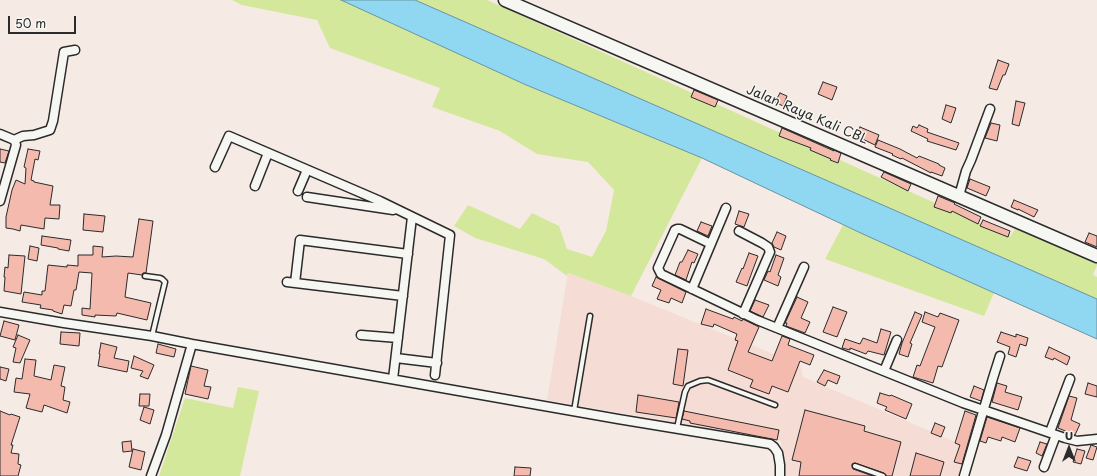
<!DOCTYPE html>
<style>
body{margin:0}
#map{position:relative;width:1097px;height:476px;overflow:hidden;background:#f6eae4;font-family:"Playpen Sans",sans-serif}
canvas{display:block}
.north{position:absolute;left:1049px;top:428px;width:40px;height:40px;-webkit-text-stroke:3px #f6f6f2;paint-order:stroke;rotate:0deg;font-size:11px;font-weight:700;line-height:16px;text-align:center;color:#2b2b2b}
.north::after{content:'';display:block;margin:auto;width:14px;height:18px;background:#2b2b2b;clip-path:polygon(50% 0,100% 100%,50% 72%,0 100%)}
.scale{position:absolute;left:8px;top:16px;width:68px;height:18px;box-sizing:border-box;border:2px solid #2b2b2b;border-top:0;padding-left:5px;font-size:12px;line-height:14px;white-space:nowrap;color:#2b2b2b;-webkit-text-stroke:3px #f6f6f2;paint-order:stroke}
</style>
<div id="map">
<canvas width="1097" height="476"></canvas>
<div class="north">U</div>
<div class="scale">50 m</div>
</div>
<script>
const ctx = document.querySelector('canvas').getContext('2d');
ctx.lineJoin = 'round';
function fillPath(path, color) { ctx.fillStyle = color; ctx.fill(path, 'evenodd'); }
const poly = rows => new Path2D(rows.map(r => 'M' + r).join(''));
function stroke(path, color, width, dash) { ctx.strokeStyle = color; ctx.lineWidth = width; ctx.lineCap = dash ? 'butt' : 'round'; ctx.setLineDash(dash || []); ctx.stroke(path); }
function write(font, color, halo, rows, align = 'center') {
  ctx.font = font + ' "Playpen Sans",sans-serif'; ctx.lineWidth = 3; ctx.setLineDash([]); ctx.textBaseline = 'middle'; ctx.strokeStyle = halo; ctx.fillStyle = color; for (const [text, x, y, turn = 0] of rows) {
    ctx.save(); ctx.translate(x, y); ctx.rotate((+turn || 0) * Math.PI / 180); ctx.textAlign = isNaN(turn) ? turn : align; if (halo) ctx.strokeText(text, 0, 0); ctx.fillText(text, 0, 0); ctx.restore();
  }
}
const built = poly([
 [568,273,631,296,800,365,803,377,977,451,968,476,785,476,781,441,547,400]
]);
const green = poly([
 [232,0,341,0,524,84,702,158,631,296,568,273,567,276,544,259,475,238,454,226,468,205,520,229,532,213,559,226,567,249,592,257,606,231,614,190,588,162,537,154,500,131,432,107,440,88,330,48,317,20,242,5],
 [415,0,487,0,1010,237,1018,224,1097,255,1097,265,1093,275,1097,277,1097,299],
 [843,225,994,293,984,316,825,259],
 [238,387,259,391,240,476,159,476,185,398,233,408]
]);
const water = poly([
 [341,0,415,0,1097,299,1097,339,865,235,702,158,524,84,341,0]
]);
const building = poly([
 [998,60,1009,64,1005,75,1003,75,997,90,989,88,998,60],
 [823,82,837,87,832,100,818,94,823,82],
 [694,90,718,100,715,107,691,97,694,90],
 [780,93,787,96,783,106,775,102,780,93],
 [1016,101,1025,103,1019,126,1012,124,1016,101],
 [946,105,956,108,951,123,942,119,946,105],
 [991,123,1000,125,997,141,985,138,991,123],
 [919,125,928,129,927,132,959,143,956,150,927,141,928,139,911,131,913,126,917,128,919,125],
 [860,127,879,135,875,145,856,136,860,127],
 [782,128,834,151,834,150,841,153,838,163,830,160,831,159,810,150,811,148,779,136,782,128],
 [878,140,900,149,917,158,919,156,939,164,939,165,945,168,942,176,931,172,931,173,902,158,901,159,892,155,893,154,875,147,878,140],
 [0,149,9,151,5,163,0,162,0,149],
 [28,149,40,151,38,160,35,159,31,180,34,181,34,182,53,186,50,205,60,205,59,219,45,218,44,229,21,225,20,231,13,229,6,228,6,217,12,190,16,180,25,184,26,168,24,167,28,149],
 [884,172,911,184,908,191,881,177,884,172],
 [970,179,990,187,986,196,967,188,970,179],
 [938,196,955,203,954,204,981,217,978,224,952,211,951,213,934,207,938,196],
 [1014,200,1038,210,1034,217,1018,209,1018,210,1011,207,1014,200],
 [739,211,749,214,744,227,735,224,739,211],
 [84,214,105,216,103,232,83,230,84,214],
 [139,219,153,221,146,273,143,273,142,275,128,273,125,297,151,303,147,320,117,313,116,316,95,315,95,317,82,315,82,308,90,309,92,273,79,272,76,290,74,290,71,306,64,305,62,314,53,311,53,310,40,308,41,305,22,302,24,292,42,295,42,291,45,291,48,265,67,267,67,265,78,266,78,255,93,255,93,246,103,247,102,257,116,256,133,257,139,219],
 [983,220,1010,231,1008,237,980,226,983,220],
 [701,222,712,226,708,236,697,231,701,222],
 [777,232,786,236,781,250,774,247,772,243,777,232],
 [1089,233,1097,236,1097,247,1085,242,1089,233],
 [42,236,71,240,69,251,58,249,58,248,41,245,42,236],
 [30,246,39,248,37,261,28,259,30,246],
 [688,250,698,254,694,263,692,262,686,280,675,275,680,262,682,262,688,250],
 [749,253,758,256,752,272,747,286,736,282,742,268,743,269,749,253],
 [9,255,25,256,21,294,4,291,5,277,4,277,5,267,8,268,9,255],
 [776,255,784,258,778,275,781,277,778,286,764,280,768,271,770,272,776,255],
 [656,277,686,292,682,303,671,298,669,303,657,299,661,290,652,286,656,277],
 [797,297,808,302,801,318,810,322,805,333,786,326,787,323,785,323,797,297],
 [755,300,769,305,763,317,750,311,755,300],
 [833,307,847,312,837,337,823,332,833,307],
 [706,309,733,319,734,317,742,321,743,319,759,327,748,352,772,361,782,336,790,339,788,345,814,355,810,365,800,361,788,392,772,386,769,394,750,387,753,380,728,370,738,341,735,340,737,334,714,324,713,327,701,324,706,309],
 [915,312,922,315,910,343,912,344,908,357,899,354,902,343,915,312],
 [925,312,938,317,940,313,959,320,942,367,938,366,933,383,913,377,917,365,920,366,935,327,922,322,925,312],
 [4,321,19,325,15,340,0,336,4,321],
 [881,329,891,332,884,355,868,351,866,354,850,348,850,350,842,348,845,339,860,344,863,338,877,343,881,329],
 [61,332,80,333,79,346,60,344,61,332],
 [1001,332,1016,337,1016,334,1028,338,1026,346,1020,344,1016,357,1008,354,1010,347,997,342,1001,332],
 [18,335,30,340,20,363,13,362,16,348,13,347,18,335],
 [101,343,117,347,114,358,129,361,127,372,98,366,100,354,99,354,101,343],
 [158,344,176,349,174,357,156,353,158,344],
 [1049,347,1070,357,1067,365,1054,358,1053,360,1045,357,1049,347],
 [678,349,688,350,683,386,673,384,678,349],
 [134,356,154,365,148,379,140,376,143,371,131,368,134,356],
 [25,359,36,360,34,376,51,380,54,365,65,367,61,386,65,387,63,400,70,402,67,413,44,405,42,412,26,408,30,394,14,392,16,378,22,379,25,359],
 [191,366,208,370,204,386,211,387,208,399,185,394,191,366],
 [0,367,9,369,6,381,0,379,0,367],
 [824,370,840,376,837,384,828,380,825,386,817,382,824,370],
 [997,383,1007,386,1005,392,1022,397,1018,410,992,402,997,383],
 [1088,383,1097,386,1097,397,1085,394,1088,383],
 [974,386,984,390,981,401,970,397,974,386],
 [880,393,890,396,891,395,912,404,906,419,885,410,887,407,877,403,880,393],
 [140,394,150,394,149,406,139,406,140,394],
 [638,395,679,402,676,418,636,412,638,395],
 [1069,396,1077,398,1071,420,1080,424,1075,435,1058,428,1069,396],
 [144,407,154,410,150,424,140,420,144,407],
 [805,410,865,426,864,431,901,442,892,476,886,476,884,473,855,463,852,464,853,469,873,476,799,476,801,462,792,460,805,410],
 [0,411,10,415,11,414,20,417,11,445,13,445,11,453,19,454,18,464,21,465,18,476,0,476,0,411],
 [684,411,779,430,777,440,690,423,690,421,682,419,684,411],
 [965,411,976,415,962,464,954,462,960,445,955,443,965,411],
 [987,417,1020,428,1015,442,1002,437,1001,441,988,437,986,443,980,441,987,417],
 [935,423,945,427,941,437,931,433,935,423],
 [131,441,132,451,123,452,122,442,131,441],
 [1040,442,1047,444,1042,456,1036,453,1040,442],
 [1091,445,1097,447,1093,460,1086,458,1091,445],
 [133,449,145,452,141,470,129,467,133,449],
 [1077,449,1085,451,1081,464,1073,462,1077,449],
 [916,453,944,462,940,476,910,476,916,453],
 [1018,457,1031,461,1027,471,1014,467,1018,457],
 [515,467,531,468,530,476,514,476,515,467]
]);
const lane = poly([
 [145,276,160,278,162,279,165,282,152,336],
 [574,411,590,316],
 [677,428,685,392,688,386,700,381,708,380,775,405],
 [855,466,883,476]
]);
const street = poly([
 [0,134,12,139,15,141,16,145,0,201],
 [14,140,23,136,34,135,50,130,53,121,64,52,75,50],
 [215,167,229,136,380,201,450,235,435,375],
 [255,186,268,153],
 [298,191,307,170],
 [959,196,966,171,971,160,990,109],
 [307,197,393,210],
 [739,231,762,243,768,247,770,252,743,314],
 [711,244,680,229,677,229,675,230,658,268,661,274,757,320,963,403,1065,438,1077,441,1097,439],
 [287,282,403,296],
 [295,283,300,240,408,254],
 [692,289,726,208],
 [0,312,64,323,152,336,192,344,618,419,770,444,774,447,778,453,780,465,780,476],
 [777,328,804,267],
 [361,335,398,338],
 [396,358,437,363],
 [884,371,897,340],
 [393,379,412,217],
 [1050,432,1070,379],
 [1044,467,1056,435],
 [151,476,166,435,192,344],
 [964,476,993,378,1000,356]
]);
const secondary = poly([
 [505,0,1097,256]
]);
const streetNames = [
 ["Jalan Raya Kali CBL",807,115,23]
];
fillPath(built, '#f5dcd4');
fillPath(green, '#d4e89c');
fillPath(water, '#90d8f2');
stroke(water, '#6893a2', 1);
fillPath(building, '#f4baae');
stroke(building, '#2b2b2b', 1);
stroke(lane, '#2b2b2b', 7);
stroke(street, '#2b2b2b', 11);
stroke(secondary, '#2b2b2b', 15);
stroke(lane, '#f6f6f2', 4);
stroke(street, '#f6f6f2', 8);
stroke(secondary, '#f6f6f2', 12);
write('13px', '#2b2b2b', '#f6f6f2', streetNames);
</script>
